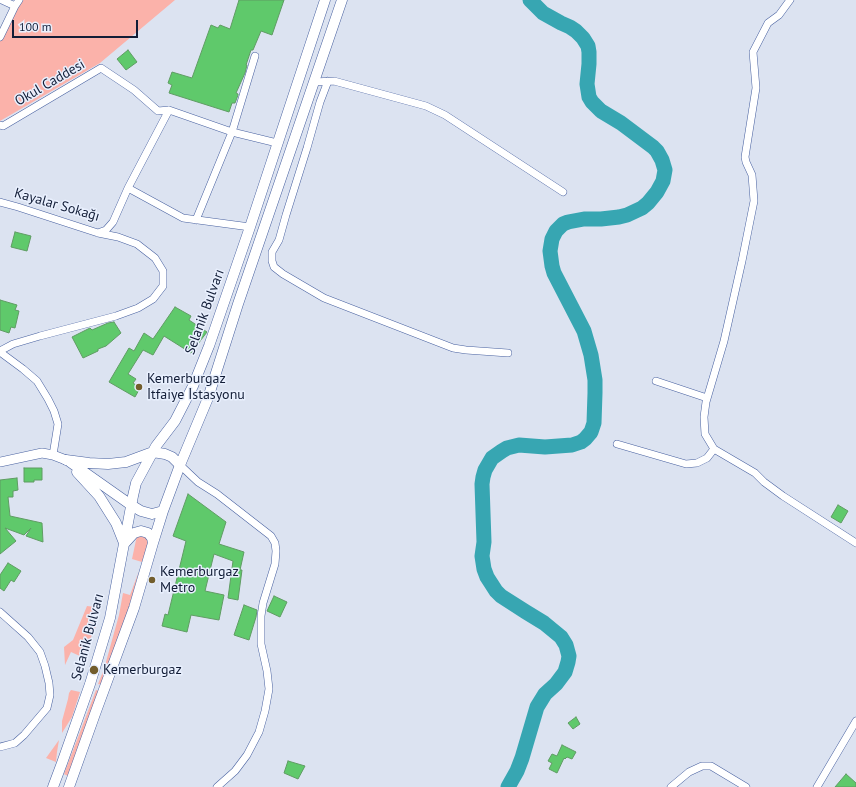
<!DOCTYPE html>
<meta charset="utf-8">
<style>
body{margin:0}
#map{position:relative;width:856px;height:787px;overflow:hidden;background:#dce3f1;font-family:"PT Sans",sans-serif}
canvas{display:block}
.scale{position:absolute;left:12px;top:20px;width:126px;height:18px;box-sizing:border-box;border:2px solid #121d37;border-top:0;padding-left:5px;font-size:12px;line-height:14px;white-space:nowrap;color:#121d37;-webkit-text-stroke:3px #e9f0fe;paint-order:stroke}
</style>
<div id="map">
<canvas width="856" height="787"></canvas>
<div class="scale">100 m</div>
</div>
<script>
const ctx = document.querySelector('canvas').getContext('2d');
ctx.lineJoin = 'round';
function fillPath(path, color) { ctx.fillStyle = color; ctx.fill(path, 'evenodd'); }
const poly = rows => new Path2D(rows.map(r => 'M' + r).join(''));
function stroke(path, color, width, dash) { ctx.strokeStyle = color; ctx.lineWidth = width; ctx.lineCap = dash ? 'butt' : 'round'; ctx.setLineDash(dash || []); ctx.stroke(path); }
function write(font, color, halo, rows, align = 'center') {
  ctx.font = font + ' "PT Sans",sans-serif'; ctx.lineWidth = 3; ctx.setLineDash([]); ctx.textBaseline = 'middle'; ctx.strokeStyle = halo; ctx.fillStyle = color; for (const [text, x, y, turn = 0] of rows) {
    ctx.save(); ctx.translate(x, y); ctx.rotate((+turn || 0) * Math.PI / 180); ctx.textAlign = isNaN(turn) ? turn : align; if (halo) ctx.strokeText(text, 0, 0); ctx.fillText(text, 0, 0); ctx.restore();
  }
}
const green = poly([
 [19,0,175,0,100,63,0,121,0,37],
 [138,535,146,538,149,541,142,562,132,559,136,540],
 [139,571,126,618,102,685,98,684,104,669,119,615,123,593,130,595],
 [87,606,95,607,89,621,97,624,82,657,71,652,65,665,64,647,73,640],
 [71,690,80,692,72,717,62,733,62,721,68,699,69,693],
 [96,690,100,691,68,776,64,774],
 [59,740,57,752,56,762,46,758]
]);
const river = poly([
 [508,787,517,771,522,758,537,707,545,694,556,684,565,672,568,662,569,656,566,645,561,637,544,623,526,612,501,596,496,591,487,577,484,569,482,556,484,542,482,484,483,477,485,470,492,458,502,451,507,448,519,445,545,447,572,445,581,442,585,439,591,432,594,423,595,393,595,380,591,355,584,331,554,273,552,266,550,251,552,239,556,231,563,224,568,222,584,219,601,219,619,217,627,215,642,208,648,203,657,192,663,181,665,170,662,160,657,151,653,147,621,123,601,111,592,102,589,97,587,84,589,64,589,52,588,46,583,38,576,31,570,27,561,23,543,13,530,0]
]);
const building = poly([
 [239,0,284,0,272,35,261,31,253,50,251,50,246,65,247,65,245,73,236,93,238,94,238,95,235,103,232,103,229,112,169,93,172,85,168,83,172,72,192,78,211,25,218,28,220,25,230,29,239,0],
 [128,50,137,62,126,70,117,59,128,50],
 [15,232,31,236,27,251,11,247,15,232],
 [0,300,17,305,15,310,19,311,15,328,11,327,9,333,0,330,0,300],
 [175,307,191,316,189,320,207,332,191,353,164,336,153,355,143,350,128,374,136,379,133,383,140,388,135,397,109,382,129,348,134,351,144,333,153,339,175,307],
 [114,322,121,333,106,346,98,349,98,351,83,358,72,337,90,328,92,330,108,323,114,322],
 [24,468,42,468,42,480,34,480,34,482,24,482,24,468],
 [17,478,18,490,13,491,13,497,8,497,10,516,42,523,43,542,26,536,31,528,24,535,5,528,16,541,0,554,0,480,17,478],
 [188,494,226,522,219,544,244,552,240,570,242,570,238,600,228,598,233,561,214,554,205,591,224,595,219,620,191,615,187,632,162,626,165,614,168,615,186,541,173,536,188,494],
 [838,505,848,511,841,523,831,517,838,505],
 [8,563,21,571,14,582,11,580,4,591,0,588,0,575,8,563],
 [274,596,287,602,280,617,267,611,274,596],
 [244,605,257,610,256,617,249,640,234,635,244,605],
 [576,717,580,724,573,729,568,723,576,717],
 [562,745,576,752,572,759,567,757,565,759,564,758,557,773,549,769,552,763,548,761,552,754,557,756,562,745],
 [288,761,305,766,298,779,284,773,288,761],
 [846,774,856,783,856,787,835,787,846,774]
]);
const street = poly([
 [2,0,15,6],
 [790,0,779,15,768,23,753,52,756,88,745,157,746,162,752,175,754,201,742,261,724,341,706,402,704,417,705,434,714,449,755,473,764,482,783,496,856,543],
 [0,37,15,6,19,0],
 [328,81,320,102,307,148,286,215,279,240,272,252,272,261,274,267,283,274,324,298,453,348,466,350,508,353],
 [314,82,334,81,426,106,445,115,563,192],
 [169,110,232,132,277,143],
 [0,125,3,126,101,68,134,90,158,111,169,110,128,188,183,218,250,227],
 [0,202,18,207,98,233,106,230,113,222,128,188],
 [196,220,232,132,255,56],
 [0,351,13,344,40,336,116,316,138,308,153,299,163,286,163,271,155,258,137,244,118,237,98,233],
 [0,352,23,369,37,381,48,399,54,411,58,424,53,455],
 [656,381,707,398],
 [617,444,686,464,697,463,707,458,714,449],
 [180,465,198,482,217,494,271,536,275,543,276,551,275,564,263,603,261,616,261,644,267,671,269,689,265,711,259,732,247,755,235,771,217,787],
 [0,612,28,637,40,652,45,666,49,683,50,695,47,708,24,735,15,743,0,747],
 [671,787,689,772,702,766,711,766,746,787],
 [817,787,856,721]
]);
const secondary = poly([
 [0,462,42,453,53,455,66,460]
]);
const primary = poly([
 [66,460,89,463,108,464,126,462,153,452,165,454,172,457,180,465],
 [70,462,131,505,141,511,152,514,163,511],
 [77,472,99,496,116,523,124,543],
 [124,544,134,533,141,531,148,533,152,538,153,543],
 [53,787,62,763,90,684,110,618,133,496,136,483,156,446,175,421,193,386,209,346,250,227,325,0],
 [69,787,95,714,134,608,153,543,163,511,180,465,208,398,238,304,342,0]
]);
const markers = [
 [139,387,4,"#725d2c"],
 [152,580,4,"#725d2c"],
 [94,670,5,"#725d2c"]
];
const streetNames = [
 ["Okul Caddesi",50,83,-30],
 ["Kayalar Sokağı",57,205,16],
 ["Selanik Bulvarı",205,312,-70],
 ["Selanik Bulvarı",88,637,-75]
];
const poiNames = [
 ["Kemerburgaz",147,379],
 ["İtfaiye İstasyonu",147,395],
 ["Kemerburgaz",160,572],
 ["Metro",160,588],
 ["Kemerburgaz",103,670]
];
fillPath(green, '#fbb2aa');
stroke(river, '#37a6b2', 15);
fillPath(building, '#5fc96b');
stroke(building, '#5f9c63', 1);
stroke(street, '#4861a0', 8);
stroke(secondary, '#4861a0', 10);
stroke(primary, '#4861a0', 11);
stroke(street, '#fff', 7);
stroke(secondary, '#fff', 9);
stroke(primary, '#fff', 10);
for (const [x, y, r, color] of markers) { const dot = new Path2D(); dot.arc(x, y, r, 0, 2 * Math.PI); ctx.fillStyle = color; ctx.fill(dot); stroke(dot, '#e9f0fe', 1.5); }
write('14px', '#121d37', '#e9f0fe', streetNames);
write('14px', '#121d37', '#e9f0fe', poiNames, 'left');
</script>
